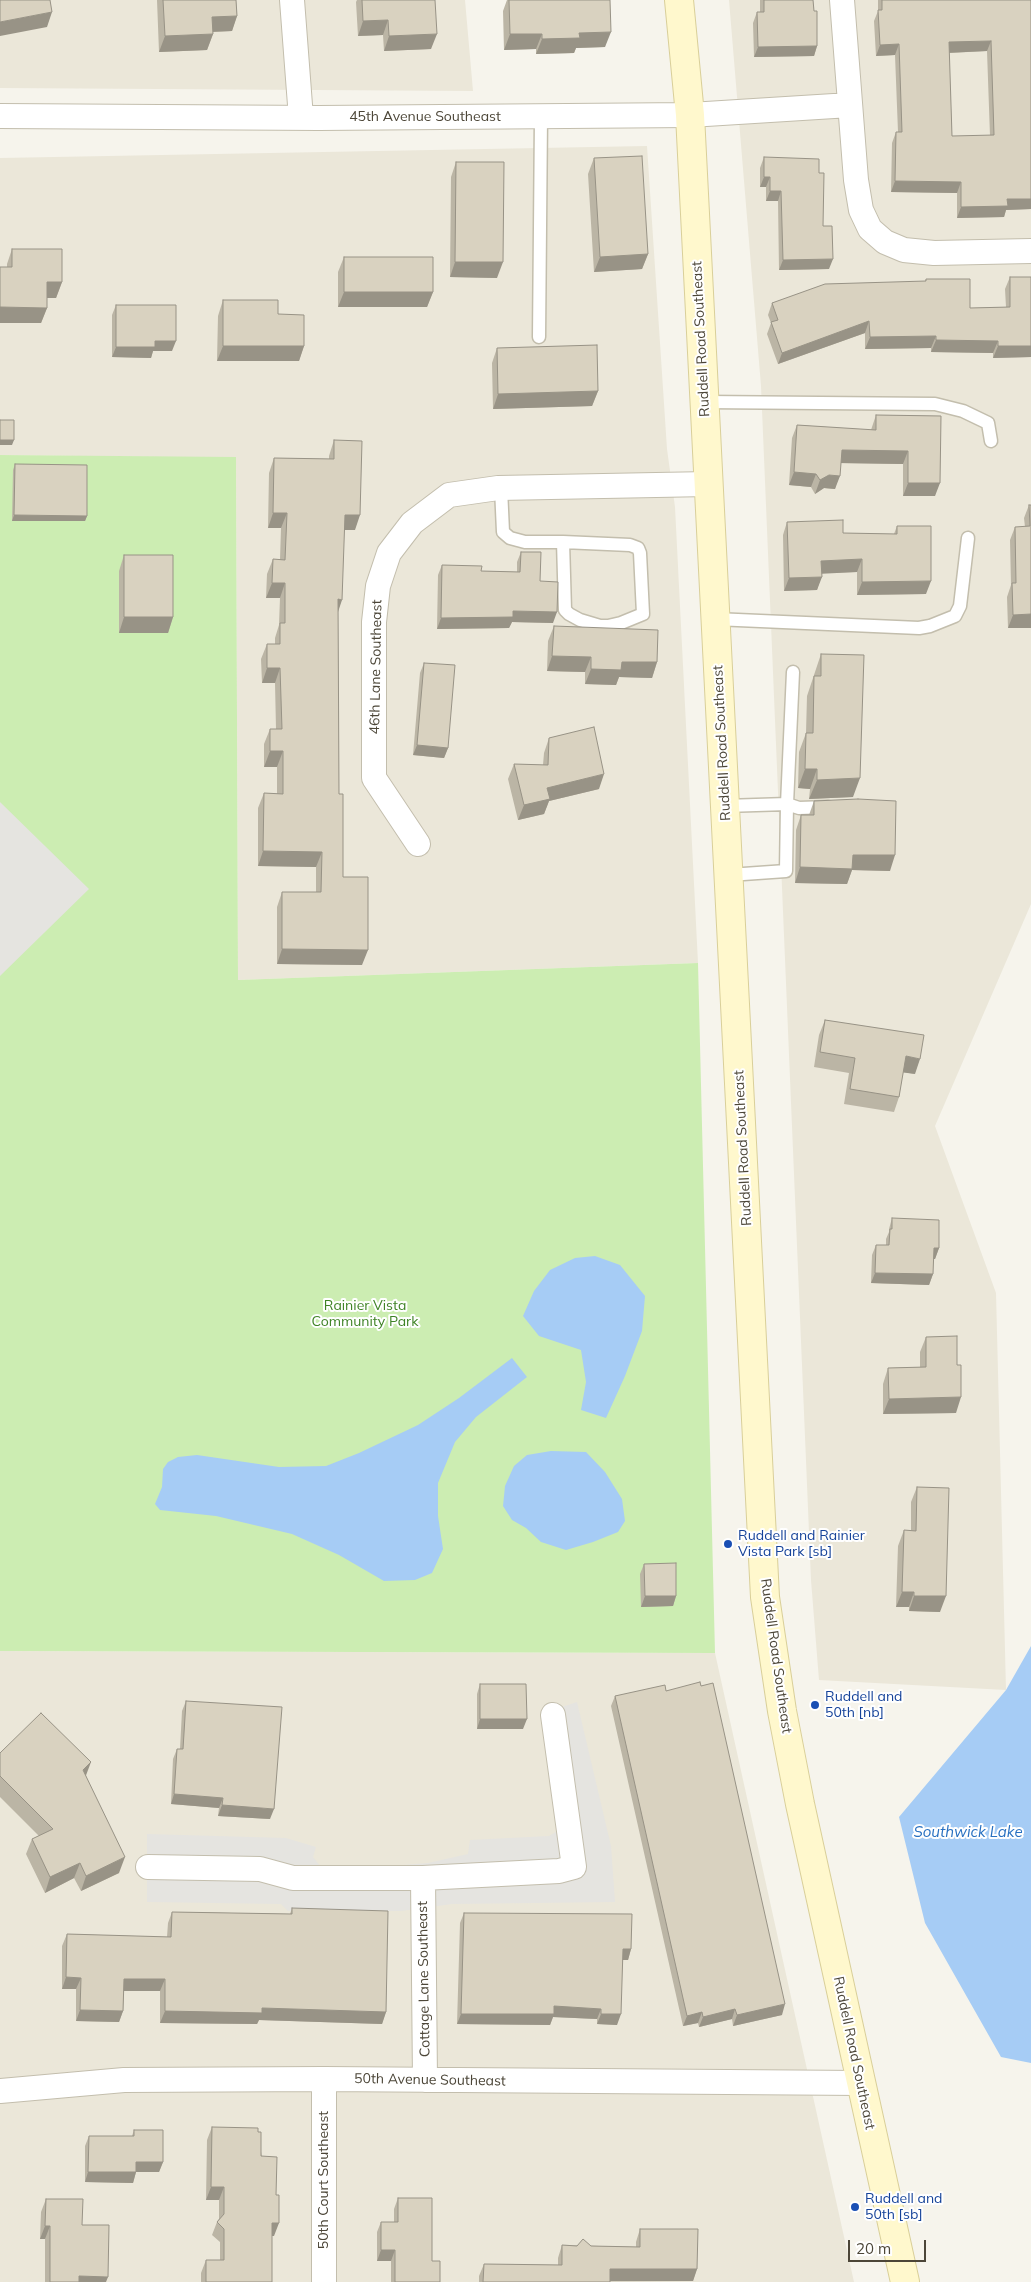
<!DOCTYPE html>
<style>
body{margin:0}
#map{position:relative;width:1031px;height:2282px;overflow:hidden;background:#f6f4ec;font-family:Mulish,sans-serif}
canvas{display:block}
.scale{position:absolute;left:848px;top:2240px;width:78px;height:22px;box-sizing:border-box;border:2px solid #4c4638;border-top:0;padding-left:6px;font-size:15px;line-height:18px;white-space:nowrap;color:#4c4638;-webkit-text-stroke:4px #fff;paint-order:stroke}
</style>
<div id="map">
<canvas width="1031" height="2282"></canvas>
<div class="scale">20 m</div>
</div>
<script>
const ctx = document.querySelector('canvas').getContext('2d');
ctx.lineJoin = 'round';
function fillPath(path, color) { ctx.fillStyle = color; ctx.fill(path, 'evenodd'); }
const poly = rows => new Path2D(rows.map(r => 'M' + r).join(''));
function stroke(path, color, width, dash) { ctx.strokeStyle = color; ctx.lineWidth = width; ctx.lineCap = dash ? 'butt' : 'round'; ctx.setLineDash(dash || []); ctx.stroke(path); }
function write(font, color, halo, rows, align = 'center') {
  ctx.font = font + ' Mulish,sans-serif'; ctx.lineWidth = 4; ctx.setLineDash([]); ctx.textBaseline = 'middle'; ctx.strokeStyle = halo; ctx.fillStyle = color; for (const [text, x, y, turn = 0] of rows) {
    ctx.save(); ctx.translate(x, y); ctx.rotate((+turn || 0) * Math.PI / 180); ctx.textAlign = isNaN(turn) ? turn : align; if (halo) ctx.strokeText(text, 0, 0); ctx.fillText(text, 0, 0); ctx.restore();
  }
}
const residential = poly([
 [0,0,465,0,473,91,0,88],
 [729,0,1031,0,1031,904,935,1126,996,1293,1006,1690,819,1680,811,1580,761,386],
 [647,146,667,449,675,507,698,963,238,980,236,458,0,455,0,158],
 [0,1651,715,1653,854,2282,0,2282]
]);
const green = poly([
 [0,455,236,457,238,980,698,963,715,1653,0,1651]
]);
const parking = poly([
 [0,802,89,889,0,976],
 [577,1702,611,1846,615,1902,452,1904,401,1911,288,1911,281,1904,147,1902,147,1834,286,1838,316,1847,313,1857,320,1866,379,1867,428,1863,468,1854,470,1840,549,1836,563,1828,541,1714]
]);
const water = poly([
 [595,1256,620,1265,645,1296,642,1331,625,1376,606,1418,581,1410,586,1382,581,1350,539,1336,523,1316,534,1291,550,1270,575,1258],
 [512,1358,527,1377,476,1417,455,1442,438,1483,438,1516,443,1549,432,1573,415,1580,384,1581,339,1555,292,1534,216,1516,160,1510,155,1504,162,1487,163,1469,168,1462,178,1457,197,1455,279,1467,326,1466,359,1453,418,1425,459,1398],
 [551,1451,586,1452,605,1472,622,1499,625,1521,618,1532,593,1542,566,1550,541,1542,526,1528,512,1520,503,1506,505,1486,514,1466,527,1455],
 [1031,1646,1031,2063,1001,2057,925,1923,899,1817,1006,1690]
]);
const service = poly([
 [539,337,541,117],
 [705,402,935,404,963,411,988,423,991,441],
 [501,488,503,532,510,538,525,542,563,542,630,545,638,548,640,553,643,614,621,623,608,626,600,626,580,620,569,614,565,610,563,542],
 [715,619,919,628,930,626,955,616,960,606,968,538],
 [725,806,787,804,793,672],
 [729,875,786,871,787,804,799,808,828,807]
]);
const minor = poly([
 [292,0,301,118],
 [842,0,856,180,861,210,870,229,885,242,904,250,934,253,1031,251],
 [0,116,319,118,690,115,850,105],
 [418,844,374,778,374,622,378,586,389,553,412,523,449,495,498,488,709,484],
 [148,1867,260,1869,293,1878,423,1878,559,1871,574,1867,553,1715],
 [423,1878,425,2080],
 [324,2079,324,2282],
 [0,2091,124,2080,324,2079,861,2083]
]);
const secondary = poly([
 [679,0,690,115,765,1597,782,1711,800,1804,905,2282]
]);
const wall = poly([
 [157,0,236,0,237,16,232,31,213,32,213,34,207,50,159,52],
 [357,0,435,0,431,49,384,51,383,35,358,36,356,2],
 [507,0,610,0,605,47,576,48,574,53,536,54,536,49,504,50,503,11],
 [760,0,813,0,814,11,817,46,814,56,754,57,753,23,757,12,760,12],
 [878,0,1031,0,1031,209,1006,210,1004,217,957,218,957,193,891,192,892,143,896,132,898,132,895,55,876,56,874,21,878,11],
 [987,51,990,136,952,136,949,53],
 [764,157,819,173,823,226,829,269,779,270,778,201,766,201,766,187,760,187,760,168],
 [594,158,648,254,642,269,594,272,588,174],
 [456,162,497,278,450,277,451,177],
 [12,249,62,282,56,298,47,298,47,308,41,323,0,323,0,267,7,267,7,264],
 [344,257,433,292,427,307,338,307,338,272],
 [1010,277,1031,277,1031,357,993,358,993,353,931,352,931,348,865,349,865,333,778,364,767,334,771,323,768,315,772,303,925,281,926,279,970,308,1006,307,1005,289],
 [223,300,278,314,304,346,299,361,217,361,218,316],
 [116,305,172,351,153,351,151,358,112,357,112,315],
 [497,348,598,391,592,406,493,409,492,363],
 [876,415,941,416,935,496,903,496,903,464,841,463,835,489,824,488,815,494,811,487,789,485,792,438,797,425,871,430],
 [334,440,355,530,344,530,338,612,339,794,343,877,362,965,277,964,277,907,282,892,316,892,316,867,258,866,258,808,264,793,277,794,277,767,264,767,264,744,270,729,276,729,275,683,262,683,261,659,267,644,275,644,275,638,279,625,280,598,266,598,267,574,273,559,280,560,281,528,268,528,269,473,274,458,329,459,329,456],
 [15,464,87,516,85,521,12,521,13,470],
 [1029,505,1031,505,1031,628,1008,628,1007,597,1011,585,1010,540,1015,527,1025,527,1024,518],
 [787,522,843,533,894,534,897,526,926,594,857,595,857,572,822,573,817,590,784,591,783,535],
 [521,552,540,581,553,623,512,622,509,628,437,629,438,575,442,565,481,571,517,572,517,562],
 [124,555,173,617,168,633,119,633,119,571],
 [554,626,657,662,652,678,619,677,616,685,585,684,585,672,547,671,548,641],
 [821,654,853,797,809,799,810,789,798,788,799,752,806,733,807,696],
 [424,663,448,748,444,758,413,755,420,673],
 [549,738,599,789,549,801,544,814,518,820,508,779,514,764,543,765,544,753],
 [814,801,890,871,852,870,847,884,795,883,796,830,801,815,809,815],
 [825,1020,915,1074,903,1072,899,1097,894,1112,844,1104,849,1073,814,1067,819,1035],
 [892,1218,939,1248,935,1259,933,1259,933,1274,929,1285,871,1283,872,1255,876,1245,886,1245,886,1239,889,1232,889,1229],
 [926,1337,957,1365,956,1413,883,1414,883,1384,888,1368,920,1367,920,1352],
 [917,1487,940,1612,909,1611,909,1607,896,1607,898,1546,904,1530,911,1531,911,1502],
 [644,1564,676,1596,673,1606,641,1607,640,1574],
 [480,1684,523,1729,477,1729,477,1694],
 [666,1691,782,2015,733,2026,732,2019,699,2027,698,2023,683,2026,611,1706,615,1696],
 [186,1701,270,1819,218,1816,219,1808,171,1804,173,1759,177,1749,180,1749,182,1711],
 [0,1753,86,1776,119,1873,81,1891,74,1878,45,1893,26,1854,32,1839,39,1836,0,1797],
 [292,1908,386,2012,382,2024,259,2020,257,2024,160,2023,160,1991,124,1991,123,2011,119,2022,76,2021,76,1989,62,1989,62,1946,67,1934,167,1937,168,1923,172,1912,290,1914],
 [464,1913,631,1949,628,1960,623,1960,617,2025,597,2024,597,2019,553,2017,550,2025,457,2024,460,1923],
 [212,2127,258,2132,274,2236,272,2236,272,2282,201,2282,201,2273,206,2260,220,2260,220,2242,212,2235,217,2222,219,2219,219,2200,206,2200,207,2140],
 [134,2130,163,2162,159,2172,136,2172,133,2183,85,2182,85,2146,89,2136,132,2136],
 [398,2198,432,2261,440,2282,391,2282,391,2261,377,2261,377,2232,381,2222,394,2222,394,2209],
 [46,2199,82,2225,106,2282,45,2282,45,2239,40,2239,41,2212],
 [640,2229,697,2269,693,2281,479,2282,479,2276,484,2264,558,2265,558,2258,562,2245,636,2247,636,2242]
]);
const shadedWall = poly([
 [52,12,47,27,0,36,0,22],
 [237,16,232,31,207,32,212,17],
 [388,20,383,35,358,36,363,21],
 [611,32,605,47,576,48,574,53,536,54,542,39,579,33],
 [213,34,207,50,159,52,165,36],
 [437,34,431,49,384,51,389,36],
 [510,34,542,34,536,49,504,50],
 [991,41,987,51,945,53,949,42],
 [899,44,895,55,876,56,880,45],
 [817,46,814,56,754,57,758,47],
 [764,177,770,177,766,187,760,187],
 [895,181,961,182,957,193,891,192],
 [770,191,781,191,778,201,766,201],
 [1007,199,1031,199,1031,209,1006,210,1004,217,957,218,961,207],
 [648,254,642,269,594,272,600,257],
 [833,259,829,269,779,270,783,260],
 [455,262,503,262,497,278,450,277],
 [47,282,62,282,56,298,41,298],
 [344,292,433,292,427,307,338,307],
 [0,307,47,308,41,323,0,323],
 [869,321,865,333,778,364,782,353],
 [936,336,931,348,865,349,870,337],
 [936,340,998,341,993,353,931,352],
 [155,341,176,341,172,351,153,351,151,358,112,357,116,347],
 [223,346,304,346,299,361,217,361],
 [998,346,1031,346,1031,357,993,358],
 [598,391,592,406,493,409,498,394],
 [0,440,14,440,12,445,0,445],
 [842,450,908,451,903,464,837,463],
 [794,472,816,474,811,487,789,485],
 [829,475,840,476,835,489,824,488,815,494,820,480],
 [908,483,940,483,935,496,903,496],
 [273,513,287,513,281,528,268,528],
 [14,515,87,516,85,521,12,521],
 [345,515,360,515,355,530,339,530],
 [862,559,857,572,817,574,821,561],
 [822,577,817,590,784,591,789,578],
 [931,581,926,594,857,595,862,582],
 [272,583,285,583,280,598,266,598],
 [338,599,342,600,337,615],
 [513,611,557,612,553,623,512,622,509,628,437,629,441,618],
 [1031,614,1031,628,1008,628,1013,615],
 [124,617,173,617,168,633,119,633],
 [552,656,591,657,585,672,547,671],
 [622,662,657,662,652,678,619,677,616,685,585,684,591,669],
 [267,668,280,668,275,683,262,683],
 [417,745,448,748,444,758,413,755],
 [270,751,283,751,277,767,264,767],
 [805,769,817,769,810,789,798,788],
 [604,774,599,789,549,801,544,814,518,820,524,805,547,788],
 [860,778,853,797,809,799,817,780],
 [263,851,322,852,316,867,258,866],
 [853,855,895,855,890,871,852,870,847,884,795,883,800,867],
 [282,949,368,950,362,965,277,964],
 [906,1056,920,1059,915,1074,900,1072],
 [934,1248,939,1248,935,1259,930,1259],
 [875,1273,933,1274,929,1285,871,1283],
 [961,1397,956,1413,883,1414,889,1399],
 [902,1592,914,1592,909,1607,896,1607],
 [645,1596,676,1596,673,1606,641,1607],
 [914,1596,946,1596,940,1612,909,1611],
 [480,1719,527,1719,523,1729,477,1729],
 [91,1762,85,1778,83,1770],
 [174,1794,223,1798,219,1808,171,1804],
 [222,1805,274,1809,270,1819,218,1816],
 [125,1857,119,1873,81,1891,86,1876],
 [80,1863,74,1878,45,1893,50,1877],
 [623,1949,631,1949,628,1960,620,1960],
 [66,1977,81,1978,76,1989,62,1989],
 [124,1979,165,1979,160,1991,120,1991],
 [785,2004,782,2015,733,2026,737,2015],
 [554,2006,601,2009,597,2019,553,2017,550,2025,457,2024,461,2014],
 [262,2008,386,2012,382,2024,259,2020,257,2024,160,2023,165,2011],
 [735,2009,732,2019,699,2027,703,2017],
 [80,2010,123,2011,119,2022,76,2021],
 [702,2012,698,2023,683,2026,687,2016],
 [601,2014,621,2014,617,2025,597,2024],
 [136,2162,163,2162,159,2172,133,2172],
 [88,2172,136,2172,133,2183,85,2182],
 [211,2187,224,2187,219,2200,206,2200],
 [272,2223,279,2223,274,2236,268,2236],
 [45,2226,50,2226,45,2239,40,2239],
 [381,2250,395,2250,391,2261,377,2261],
 [610,2269,697,2269,693,2281,606,2281],
 [79,2276,108,2277,106,2282,77,2282]
]);
const building = poly([
 [0,0,50,0,52,12,0,22,0,0],
 [163,0,236,0,237,16,212,17,213,34,165,36,163,0],
 [362,0,435,0,437,34,389,36,388,20,363,21,362,0],
 [509,0,610,0,611,32,579,33,580,38,542,39,542,34,510,34,509,0],
 [764,0,813,0,814,11,817,11,817,46,758,47,757,12,764,12,764,0],
 [882,0,1031,0,1031,199,1007,199,1008,206,961,207,961,182,895,181,896,132,902,132,899,44,880,45,878,10,882,10,882,0],
 [991,41,994,135,952,136,949,42,991,41],
 [642,156,648,254,600,257,594,158,642,156],
 [764,157,819,159,819,173,824,173,823,226,832,226,833,259,783,260,781,191,770,191,770,177,764,177,764,157],
 [456,162,504,162,503,262,455,262,456,162],
 [12,249,62,249,62,282,47,282,47,308,0,307,0,267,12,267,12,249],
 [344,257,433,257,433,292,344,292,344,257],
 [1010,277,1031,277,1031,346,998,346,998,341,936,340,936,336,870,337,869,321,782,353,771,322,778,320,772,303,825,284,926,281,926,279,970,279,970,308,1010,307,1010,277],
 [223,300,278,300,278,314,304,315,304,346,223,346,223,300],
 [116,305,176,305,176,341,155,341,155,347,116,347,116,305],
 [597,345,598,391,498,394,497,348,597,345],
 [876,415,941,416,940,483,908,483,908,451,842,450,840,476,829,475,820,480,816,474,794,472,797,425,876,430,876,415],
 [0,420,14,420,14,440,0,440,0,420],
 [334,440,362,441,360,515,345,515,342,600,338,599,339,794,343,794,343,877,368,877,368,950,282,949,282,892,321,892,322,852,263,851,264,793,283,794,283,751,270,751,270,729,282,729,280,668,267,668,267,644,280,644,280,623,285,623,285,583,272,583,273,559,285,560,287,513,273,513,274,458,334,459,334,440],
 [15,464,87,465,87,516,14,515,15,464],
 [1029,505,1031,505,1031,614,1013,615,1012,583,1016,583,1015,527,1030,526,1029,505],
 [843,520,843,533,897,534,897,526,931,526,931,581,862,582,862,559,821,561,822,577,789,578,787,522,843,520],
 [521,552,541,552,540,581,558,582,557,612,513,611,513,617,441,618,442,565,482,566,481,571,520,572,521,552],
 [124,555,173,555,173,617,124,617,124,555],
 [554,626,658,630,657,662,622,662,621,670,591,669,591,657,552,656,554,626],
 [821,654,864,655,860,778,817,780,817,769,805,769,806,733,813,733,814,676,821,676,821,654],
 [424,663,455,665,448,748,417,745,424,663],
 [594,727,604,774,547,788,550,799,524,805,514,764,548,765,549,738,594,727],
 [858,799,896,801,895,855,853,855,852,869,800,867,801,815,814,815,814,801,858,799],
 [825,1020,924,1035,920,1059,906,1056,899,1097,850,1089,855,1058,820,1052,825,1020],
 [892,1218,939,1220,939,1248,934,1248,933,1274,875,1273,876,1245,889,1245,890,1229,892,1229,892,1218],
 [957,1336,957,1365,961,1365,961,1397,889,1399,888,1368,926,1367,926,1337,957,1336],
 [917,1487,949,1488,946,1596,914,1596,914,1592,902,1592,904,1530,916,1531,917,1487],
 [676,1563,676,1596,645,1596,644,1564,676,1563],
 [700,1682,701,1686,713,1683,785,2004,737,2015,735,2009,703,2017,702,2012,687,2016,615,1696,665,1685,666,1691,700,1682],
 [480,1684,526,1684,527,1719,480,1719,480,1684],
 [186,1701,282,1707,274,1809,222,1805,223,1798,174,1794,177,1749,183,1749,186,1701],
 [41,1713,91,1762,83,1770,125,1857,86,1876,80,1863,50,1877,32,1839,53,1829,0,1776,0,1753,41,1713],
 [292,1908,388,1911,386,2012,262,2008,262,2013,165,2011,165,1979,124,1979,123,2011,80,2010,81,1978,66,1977,67,1934,171,1937,172,1912,292,1914,292,1908],
 [464,1913,632,1914,631,1949,623,1949,621,2014,601,2014,601,2009,554,2006,554,2014,461,2014,464,1913],
 [212,2127,258,2128,258,2132,261,2132,261,2156,277,2157,276,2195,279,2195,279,2223,272,2223,272,2282,206,2282,206,2260,224,2260,224,2229,217,2222,224,2214,224,2187,211,2187,212,2127],
 [134,2130,163,2130,163,2162,136,2162,136,2172,88,2172,89,2136,134,2136,134,2130],
 [398,2198,432,2198,432,2261,440,2261,440,2282,395,2282,395,2250,381,2250,381,2222,398,2222,398,2198],
 [46,2199,83,2199,82,2225,109,2225,108,2277,79,2276,79,2282,50,2282,50,2226,45,2226,46,2199],
 [640,2229,698,2229,697,2269,610,2269,610,2282,483,2282,484,2264,562,2265,562,2245,577,2246,583,2239,591,2246,640,2247,640,2229]
]);
const markers = [
 [728,1544,5,"#1a4fb4"],
 [815,1705,5,"#1a4fb4"],
 [855,2207,5,"#1a4fb4"]
];
const streetNames = [
 ["45th Avenue Southeast",425,117],
 ["Ruddell Road Southeast",701,339,-93],
 ["46th Lane Southeast",376,667,-89],
 ["Ruddell Road Southeast",722,743,-93],
 ["Ruddell Road Southeast",743,1148,-93],
 ["Ruddell Road Southeast",776,1656,82],
 ["Cottage Lane Southeast",424,1979,-91],
 ["Ruddell Road Southeast",854,2053,78],
 ["50th Avenue Southeast",430,2080,1],
 ["50th Court Southeast",324,2180,-90]
];
const parkNames = [
 ["Rainier Vista",365,1306],
 ["Community Park",365,1322]
];
const transitNames = [
 ["Ruddell and Rainier",738,1536],
 ["Vista Park [sb]",738,1552],
 ["Ruddell and",825,1697],
 ["50th [nb]",825,1713],
 ["Ruddell and",865,2199],
 ["50th [sb]",865,2215]
];
const waterNames = [
 ["Southwick Lake",968,1832]
];
fillPath(residential, '#ebe7d9');
fillPath(green, '#ccedb2');
fillPath(parking, '#e5e4e0');
fillPath(water, '#a6ccf5');
stroke(service, '#c3bead', 15);
stroke(minor, '#c3bead', 26);
stroke(secondary, '#d9cf99', 30);
stroke(service, '#fff', 12);
stroke(minor, '#fff', 24);
stroke(secondary, '#fff8cd', 28);
fillPath(wall, '#bbb5a5');
fillPath(shadedWall, '#989386');
fillPath(building, '#d9d2c0');
stroke(building, '#989386', 1);
for (const [x, y, r, color] of markers) { const dot = new Path2D(); dot.arc(x, y, r, 0, 2 * Math.PI); ctx.fillStyle = color; ctx.fill(dot); stroke(dot, '#fff', 2); }
write('14px', '#4c4638', '#fff', streetNames);
write('14px', '#3f8326', '#fff', parkNames);
write('14px', '#164399', '#fff', transitNames, 'left');
write('italic 15px', '#2870c1', '#fff', waterNames);
</script>
